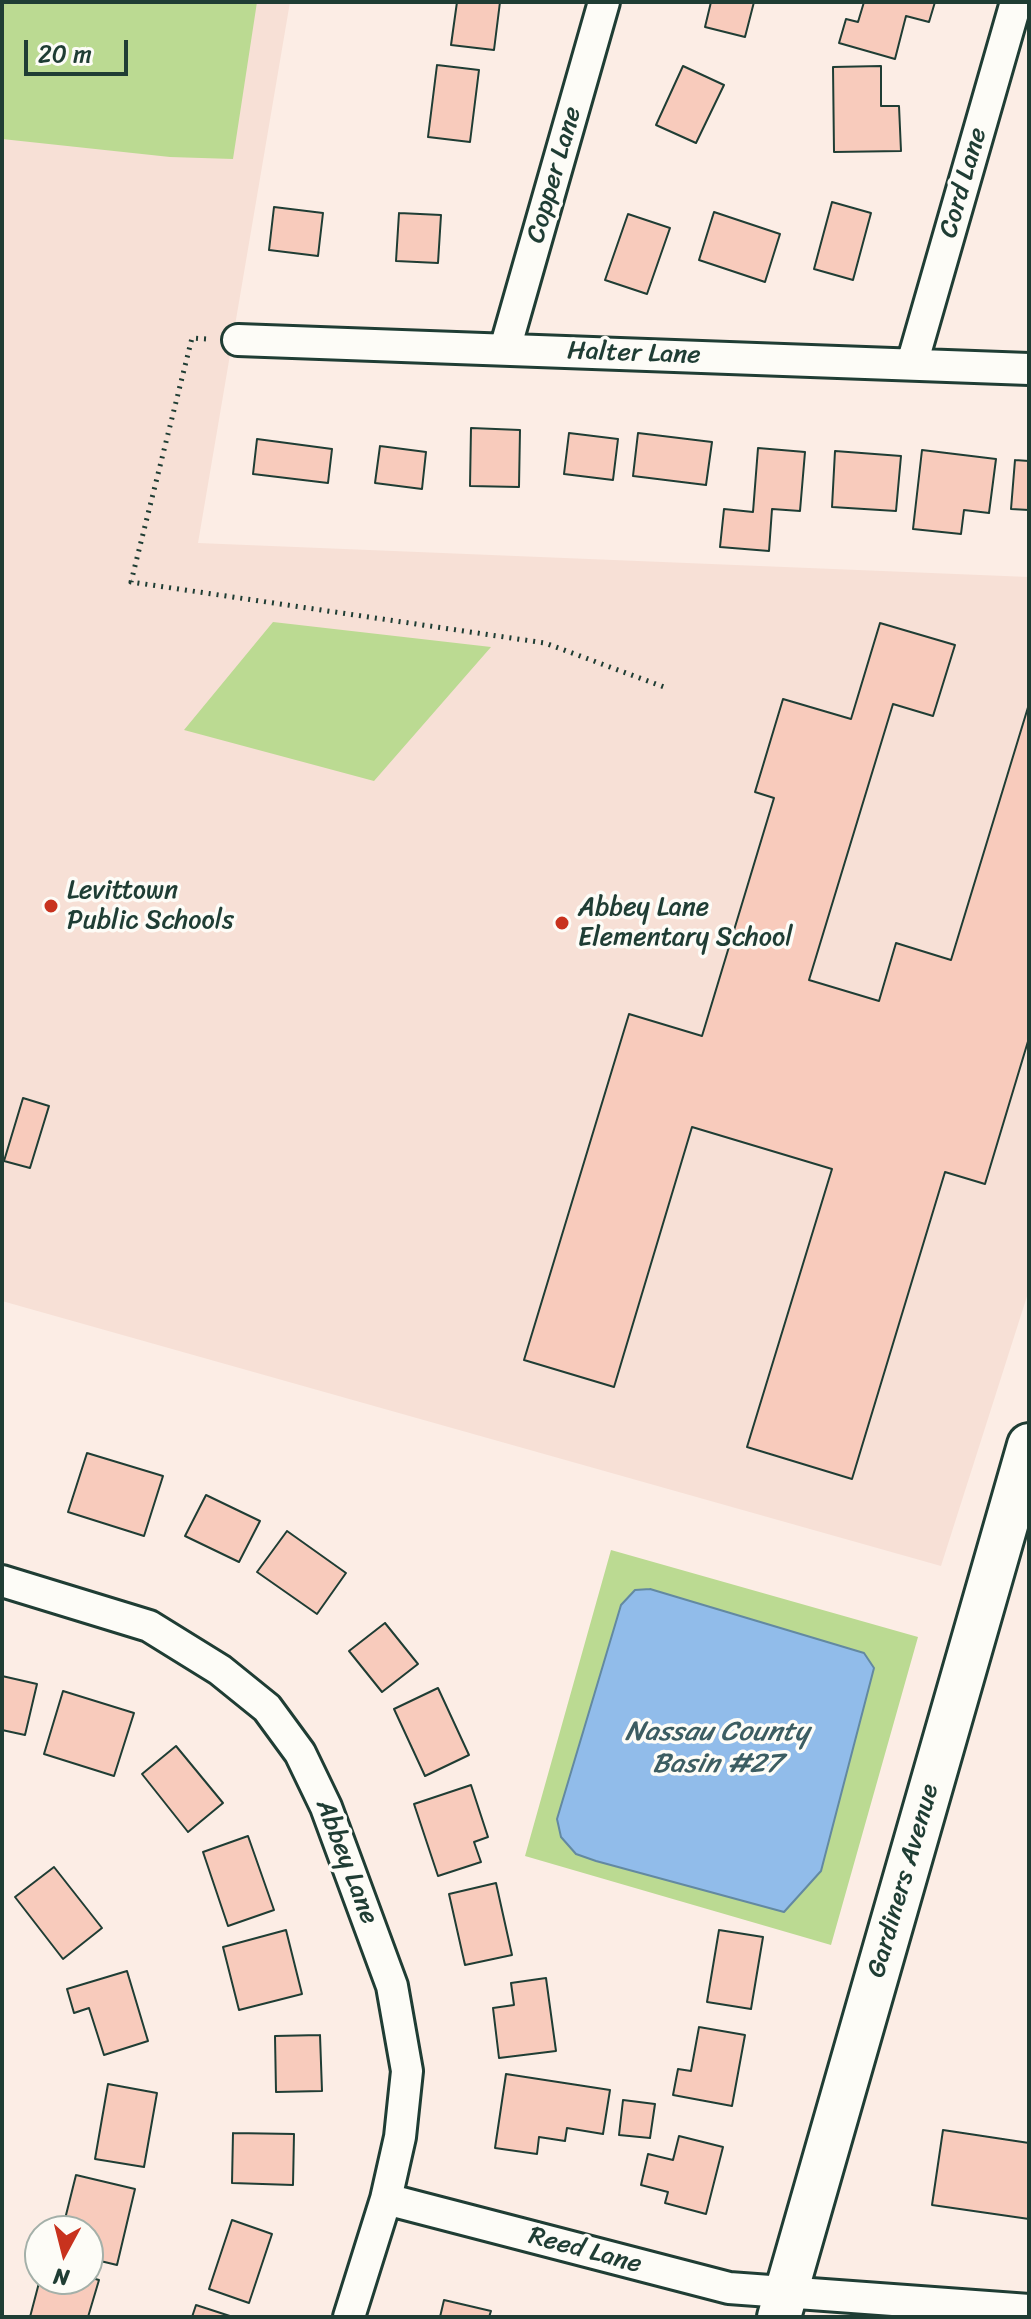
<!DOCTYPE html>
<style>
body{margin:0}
#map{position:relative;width:1031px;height:2319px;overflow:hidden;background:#fcede5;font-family:Sriracha,sans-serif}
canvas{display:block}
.frame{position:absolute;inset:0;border:4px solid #1f3d34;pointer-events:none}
.north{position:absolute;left:24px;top:2215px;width:80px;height:80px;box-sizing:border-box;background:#fdfcf7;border:2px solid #a4b0a9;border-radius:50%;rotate:187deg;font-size:22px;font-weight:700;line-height:32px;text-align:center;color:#1f3d34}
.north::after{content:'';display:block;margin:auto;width:28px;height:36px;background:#c8321e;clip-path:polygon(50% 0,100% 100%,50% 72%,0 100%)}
.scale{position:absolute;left:24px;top:40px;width:104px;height:36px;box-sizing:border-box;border:4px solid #1f3d34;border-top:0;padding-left:10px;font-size:24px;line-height:28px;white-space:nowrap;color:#1f3d34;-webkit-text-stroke:6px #fdfcf7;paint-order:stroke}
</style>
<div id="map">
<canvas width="1031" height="2319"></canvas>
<div class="frame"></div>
<div class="north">N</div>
<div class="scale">20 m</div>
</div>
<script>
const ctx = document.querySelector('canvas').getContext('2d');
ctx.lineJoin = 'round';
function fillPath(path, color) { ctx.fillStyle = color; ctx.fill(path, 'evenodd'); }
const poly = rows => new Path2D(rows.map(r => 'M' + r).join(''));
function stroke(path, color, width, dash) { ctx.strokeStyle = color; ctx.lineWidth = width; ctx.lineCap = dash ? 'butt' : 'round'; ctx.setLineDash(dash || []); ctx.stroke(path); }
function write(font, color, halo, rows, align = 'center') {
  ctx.font = font + ' Sriracha,sans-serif'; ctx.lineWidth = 7; ctx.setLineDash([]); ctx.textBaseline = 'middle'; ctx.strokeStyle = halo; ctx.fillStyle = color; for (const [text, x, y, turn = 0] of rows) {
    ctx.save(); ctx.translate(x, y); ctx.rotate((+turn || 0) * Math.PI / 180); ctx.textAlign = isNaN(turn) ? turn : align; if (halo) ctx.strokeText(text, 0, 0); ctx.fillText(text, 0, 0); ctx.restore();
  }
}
const built = poly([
 [2,2,290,2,198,543,1029,577,1029,1290,941,1566,2,1301]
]);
const green = poly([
 [2,2,257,2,233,159,170,157,2,139],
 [273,622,491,647,374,781,184,730],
 [611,1550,918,1637,831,1945,525,1856]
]);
const water = poly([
 [650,1589,864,1653,874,1668,821,1871,784,1912,596,1861,576,1854,561,1837,557,1819,621,1605,635,1590,650,1589]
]);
const building = poly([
 [457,2,500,2,494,50,451,45,457,2],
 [711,2,754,2,745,37,705,27,711,2],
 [864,2,935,2,929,22,906,16,895,59,839,43,846,19,858,22,864,2],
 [437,65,479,70,470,142,428,137,437,65],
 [683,66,724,85,696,143,656,125,683,66],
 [881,66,881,106,899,106,901,151,834,152,833,67,881,66],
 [832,202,871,213,853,280,814,269,832,202],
 [274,207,323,213,318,256,269,250,274,207],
 [714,212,780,234,765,282,699,260,714,212],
 [399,213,441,215,438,263,396,261,399,213],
 [628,214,670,228,647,294,605,280,628,214],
 [471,428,520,430,519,487,470,486,471,428],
 [569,433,618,439,613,480,564,474,569,433],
 [638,433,712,442,706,485,633,476,638,433],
 [257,439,332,449,328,483,253,474,257,439],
 [380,446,426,452,422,489,375,483,380,446],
 [758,448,805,452,800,511,772,509,769,551,720,547,724,509,753,512,758,448],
 [922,450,996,459,989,513,964,510,961,534,913,529,922,450],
 [835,451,901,456,896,511,832,507,835,451],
 [1015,460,1029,461,1029,510,1011,509,1015,460],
 [880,623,955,645,933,716,893,704,809,980,879,1001,896,943,951,960,1029,704,1029,1038,985,1184,945,1172,852,1479,747,1447,832,1169,692,1127,614,1387,524,1360,629,1014,702,1036,774,798,755,792,783,699,851,719,880,623],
 [23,1098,49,1106,30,1168,4,1161,23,1098],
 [87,1453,163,1476,144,1536,68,1512,87,1453],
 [206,1495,260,1521,239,1562,185,1536,206,1495],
 [287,1531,346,1573,317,1614,257,1572,287,1531],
 [385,1623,418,1664,382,1692,349,1651,385,1623],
 [2,1676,37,1684,25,1735,2,1730,2,1676],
 [438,1688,469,1755,425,1776,394,1709,438,1688],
 [63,1691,134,1713,114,1776,44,1754,63,1691],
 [176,1746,223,1803,188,1832,142,1774,176,1746],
 [471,1785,488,1837,474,1842,481,1862,438,1876,414,1804,471,1785],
 [248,1836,274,1910,228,1926,203,1852,248,1836],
 [54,1867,102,1928,63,1959,15,1897,54,1867],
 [496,1883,512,1955,465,1965,449,1894,496,1883],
 [286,1930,302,1994,239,2010,223,1947,286,1930],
 [719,1930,763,1937,751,2009,707,2002,719,1930],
 [127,1971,148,2041,104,2055,89,2008,74,2013,67,1989,127,1971],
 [546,1978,556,2051,499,2058,493,2008,514,2005,511,1983,546,1978],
 [699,2027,745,2035,732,2106,673,2095,678,2069,691,2071,699,2027],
 [320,2035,322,2091,276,2092,275,2036,320,2035],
 [506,2074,610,2090,603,2134,567,2128,565,2141,539,2137,537,2154,495,2148,506,2074],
 [108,2084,157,2093,144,2167,95,2159,108,2084],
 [623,2100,655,2104,650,2138,619,2135,623,2100],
 [943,2130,1029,2143,1029,2219,932,2205,943,2130],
 [233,2133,294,2134,293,2185,232,2183,233,2133],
 [679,2136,723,2147,706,2214,665,2203,668,2192,641,2185,648,2154,673,2160,679,2136],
 [76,2175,135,2189,117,2265,88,2258,88,2231,62,2231,76,2175],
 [232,2220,272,2234,249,2303,209,2289,232,2220],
 [88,2277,99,2280,88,2317,30,2317,40,2279,88,2277],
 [444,2300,491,2311,489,2317,440,2317,444,2300],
 [196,2305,233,2317,192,2317,196,2305]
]);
const path = poly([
 [206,339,192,338,131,582,545,643,664,687]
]);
const street = poly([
 [238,340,1029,369],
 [505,349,604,2],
 [912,364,1016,2],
 [2,1581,149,1626,220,1670,267,1708,300,1753,326,1807,392,1986,407,2071,400,2137,386,2199,349,2317],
 [386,2199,729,2288,1029,2310]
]);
const secondary = poly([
 [779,2317,1029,1445]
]);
const markers = [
 [51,906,8,"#c8321e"],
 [562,923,8,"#c8321e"]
];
const streetNames = [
 ["Copper Lane",555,175,-74],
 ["Cord Lane",964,183,-74],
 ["Halter Lane",634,354,2],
 ["Abbey Lane",346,1862,69],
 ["Gardiners Avenue",904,1881,-74],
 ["Reed Lane",585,2251,15]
];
const poiNames = [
 ["Levittown",67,891],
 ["Public Schools",67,921],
 ["Abbey Lane",578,908],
 ["Elementary School",578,938]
];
const waterNames = [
 ["Nassau County",717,1733],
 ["Basin #27",717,1765]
];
fillPath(built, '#f7e0d6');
fillPath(green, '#bbda92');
fillPath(water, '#91bcea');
stroke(water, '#6389a1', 2);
fillPath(building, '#f8cbbc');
stroke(building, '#1f3d34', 2);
stroke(street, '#1f3d34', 36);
stroke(secondary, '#1f3d34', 48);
stroke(path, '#1f3d34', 5, [2, 6]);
stroke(street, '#fdfcf7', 30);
stroke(secondary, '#fdfcf7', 42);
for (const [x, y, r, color] of markers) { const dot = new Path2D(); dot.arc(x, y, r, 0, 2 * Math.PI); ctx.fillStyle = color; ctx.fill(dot); stroke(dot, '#fdfcf7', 3); }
write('26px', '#1f3d34', '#fdfcf7', streetNames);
write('26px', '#1f3d34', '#fdfcf7', poiNames, 'left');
write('italic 28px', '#3c5d62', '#fdfcf7', waterNames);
</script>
